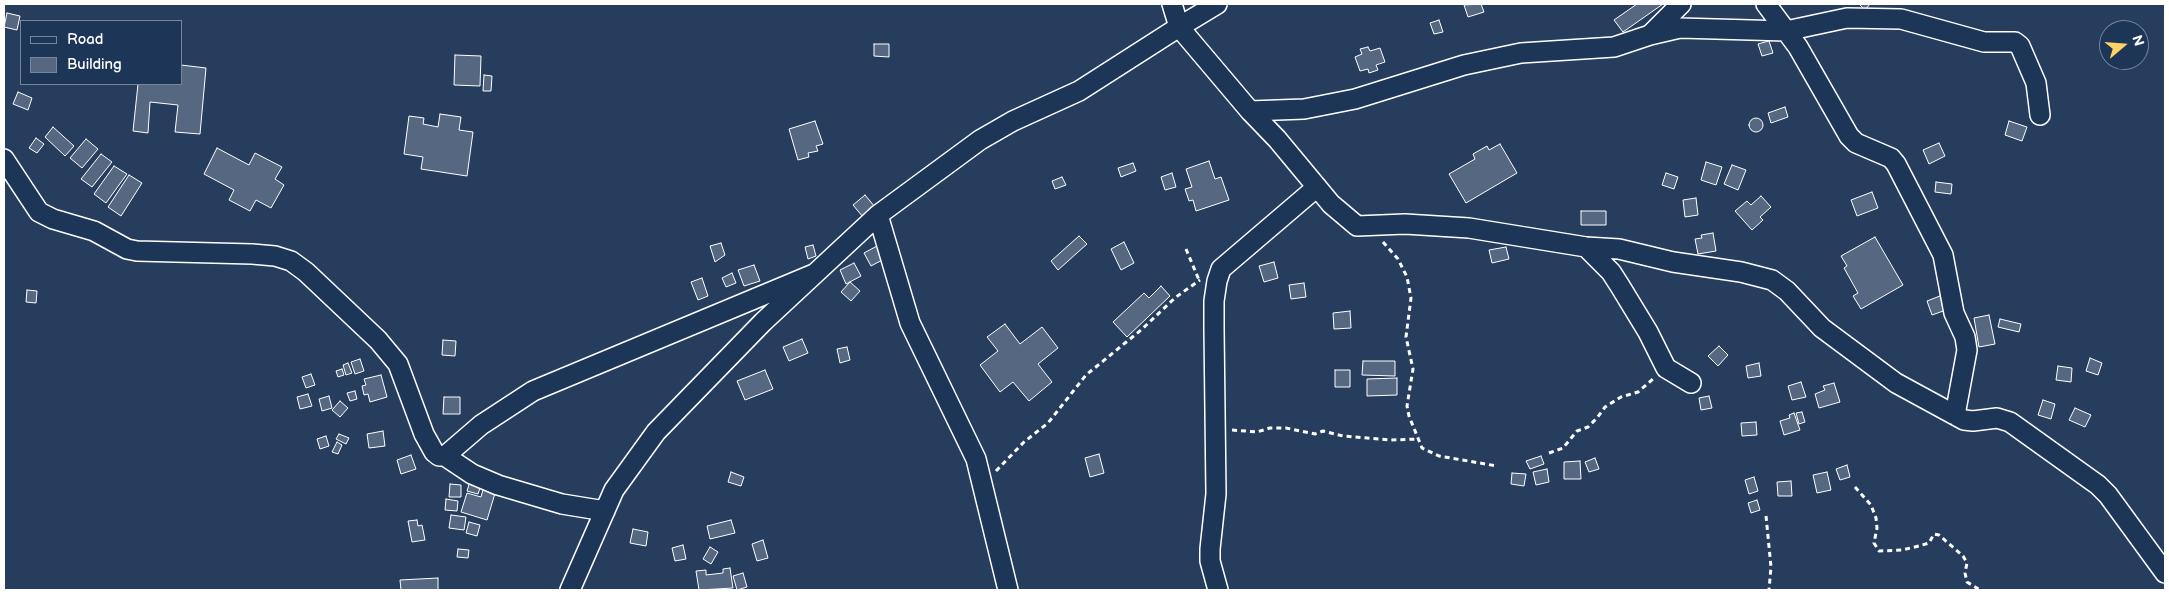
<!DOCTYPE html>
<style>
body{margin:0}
#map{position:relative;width:2169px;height:594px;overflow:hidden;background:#263d5e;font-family:"Balsamiq Sans",sans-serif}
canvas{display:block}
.frame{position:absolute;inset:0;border:5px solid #fff;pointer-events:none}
.legend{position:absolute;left:20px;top:20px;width:162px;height:65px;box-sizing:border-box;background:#1d3557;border:1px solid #77869a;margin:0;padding:6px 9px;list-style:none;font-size:15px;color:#fff}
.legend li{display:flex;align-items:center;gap:10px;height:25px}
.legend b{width:25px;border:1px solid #77869a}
.north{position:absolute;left:2099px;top:20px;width:50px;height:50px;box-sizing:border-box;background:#1d3557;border:1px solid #77869a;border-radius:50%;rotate:72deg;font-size:14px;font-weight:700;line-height:20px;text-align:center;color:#fff}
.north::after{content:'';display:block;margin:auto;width:18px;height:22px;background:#ffd166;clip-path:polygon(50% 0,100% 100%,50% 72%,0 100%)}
</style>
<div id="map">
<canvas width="2169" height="594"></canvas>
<div class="frame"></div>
<ul class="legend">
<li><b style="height:6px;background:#1d3557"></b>Road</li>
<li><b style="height:14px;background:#556781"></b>Building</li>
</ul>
<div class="north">N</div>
</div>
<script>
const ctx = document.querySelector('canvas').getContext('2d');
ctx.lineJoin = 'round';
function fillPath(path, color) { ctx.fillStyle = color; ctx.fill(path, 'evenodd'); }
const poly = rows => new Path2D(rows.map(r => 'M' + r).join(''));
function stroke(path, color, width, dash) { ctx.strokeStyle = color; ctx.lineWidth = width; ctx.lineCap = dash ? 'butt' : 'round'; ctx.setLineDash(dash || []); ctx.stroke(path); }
const building = poly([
 [1481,4,1484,12,1468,17,1464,5,1481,4],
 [1637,4,1663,4,1623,32,1614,20,1637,4],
 [1859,4,1870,4,1865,10,1859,4],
 [7,13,20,16,17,30,4,27,7,13],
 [1439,20,1443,32,1434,34,1430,23,1439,20],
 [1769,41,1773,53,1762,56,1758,44,1769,41],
 [874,44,889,44,889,57,874,56,874,44],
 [1368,47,1370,51,1380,48,1385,62,1376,65,1378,70,1369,73,1368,69,1360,71,1355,57,1362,54,1360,49,1368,47],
 [455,55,481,56,480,86,454,85,455,55],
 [181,65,206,68,200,134,175,132,178,105,150,102,148,133,133,131,138,84,181,84,181,65],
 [484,75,492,76,491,91,483,91,484,75],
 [18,92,32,98,28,110,13,104,18,92],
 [1785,107,1788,117,1771,123,1768,113,1785,107],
 [440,114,461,117,459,130,473,132,467,176,421,169,423,157,404,154,409,116,424,118,423,124,438,127,440,114],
 '1749 125a7 7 0 1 1 14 0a7 7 0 1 1-14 0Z',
 [815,121,823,144,816,146,818,151,808,153,809,157,798,160,789,129,815,121],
 [2009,121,2027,127,2022,141,2005,135,2009,121],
 [53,127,74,146,65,156,45,137,53,127],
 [36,138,44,144,37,153,29,148,36,138],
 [86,139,98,149,82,168,70,158,86,139],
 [1939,143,1945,156,1929,164,1923,150,1939,143],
 [1500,144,1517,173,1466,203,1449,174,1475,159,1473,154,1487,146,1489,150,1500,144],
 [217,148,249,165,255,153,282,167,275,179,284,185,271,208,256,200,250,211,229,200,234,190,204,174,217,148],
 [101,154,112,162,92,187,81,179,101,154],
 [1209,161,1215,179,1221,177,1229,200,1196,211,1193,200,1189,201,1185,189,1192,187,1186,169,1209,161],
 [1706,162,1722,167,1716,185,1701,180,1706,162],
 [1133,163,1136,171,1121,177,1118,168,1133,163],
 [1732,165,1746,170,1738,190,1724,184,1732,165],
 [114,166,127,174,106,203,94,194,114,166],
 [1172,173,1176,187,1165,190,1161,177,1172,173],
 [1666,173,1678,177,1674,189,1662,185,1666,173],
 [129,175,142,183,121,216,108,207,129,175],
 [1062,177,1066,185,1055,189,1052,181,1062,177],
 [1936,182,1952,184,1951,194,1935,192,1936,182],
 [1872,192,1878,208,1857,216,1851,200,1872,192],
 [865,195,875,207,863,217,853,205,865,195],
 [1761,196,1771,207,1760,217,1763,220,1752,230,1735,211,1747,201,1751,205,1761,196],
 [1696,198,1698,215,1685,217,1683,200,1696,198],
 [1581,211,1606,211,1606,225,1581,225,1581,211],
 [1713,233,1716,251,1698,254,1695,239,1702,238,1701,235,1713,233],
 [1079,236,1087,244,1058,270,1051,261,1079,236],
 [1875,237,1903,285,1861,309,1853,296,1858,293,1844,268,1847,266,1841,256,1875,237],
 [1124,242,1134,263,1121,270,1111,249,1124,242],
 [721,243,725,255,715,262,710,246,721,243],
 [813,245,816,256,808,259,805,247,813,245],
 [877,246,884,259,871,266,864,253,877,246],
 [1506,247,1509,259,1492,263,1489,250,1506,247],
 [1274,262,1278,278,1264,282,1259,266,1274,262],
 [854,263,861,276,846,284,840,270,854,263],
 [754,265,760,281,744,286,738,270,754,265],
 [732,273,736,283,726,287,722,278,732,273],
 [702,278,708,296,698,300,691,282,702,278],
 [850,282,860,291,851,301,841,292,850,282],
 [1304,283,1306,297,1291,299,1289,285,1304,283],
 [1161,286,1170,296,1127,337,1113,322,1144,293,1149,298,1161,286],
 [27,290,37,291,36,303,26,302,27,290],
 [1940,296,1946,310,1932,315,1927,301,1940,296],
 [1350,311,1351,328,1334,329,1333,313,1350,311],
 [1989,315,1995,344,1979,347,1974,318,1989,315],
 [2000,319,2021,324,2019,332,1998,327,2000,319],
 [1005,324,1020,344,1042,327,1058,348,1038,364,1052,382,1029,401,1013,382,1000,392,980,365,998,351,987,337,1005,324],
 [802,339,808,353,789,361,783,347,802,339],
 [443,340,456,341,455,356,442,355,443,340],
 [1719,346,1728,355,1718,366,1708,356,1719,346],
 [847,347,850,360,840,363,837,349,847,347],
 [2090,358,2102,363,2098,375,2086,371,2090,358],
 [360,359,364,371,355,374,351,362,360,359],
 [1363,361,1395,361,1395,376,1362,375,1363,361],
 [348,363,352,373,346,375,343,365,348,363],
 [1759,363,1761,376,1748,378,1746,366,1759,363],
 [2058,366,2072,368,2071,382,2056,380,2058,366],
 [342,369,344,375,338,377,336,371,342,369],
 [765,370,773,389,745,400,737,381,765,370],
 [1335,370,1350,370,1350,387,1335,387,1335,370],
 [311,374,315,385,306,388,302,377,311,374],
 [381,375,387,397,370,402,368,394,364,395,362,386,366,385,364,379,381,375],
 [1397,378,1397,395,1367,396,1367,379,1397,378],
 [1801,382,1806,397,1792,400,1788,386,1801,382],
 [1834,383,1840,402,1819,408,1815,394,1825,390,1823,386,1834,383],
 [355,391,357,399,350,401,347,393,355,391],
 [308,394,312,406,300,409,297,397,308,394],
 [329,396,332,408,322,411,319,399,329,396],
 [1709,396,1712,408,1701,410,1699,398,1709,396],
 [444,397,460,397,460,414,443,414,444,397],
 [2043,400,2055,404,2051,419,2038,415,2043,400],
 [340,401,348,408,340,417,332,410,340,401],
 [2075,408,2091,415,2085,427,2069,420,2075,408],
 [1802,412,1805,422,1799,424,1796,413,1802,412],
 [1794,413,1800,430,1784,435,1780,421,1790,418,1789,415,1794,413],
 [1756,422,1757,435,1742,436,1741,423,1756,422],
 [383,431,385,446,369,448,367,434,383,431],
 [339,434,349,438,346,444,336,439,339,434],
 [326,436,329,446,320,449,317,439,326,436],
 [337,442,342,445,338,454,332,452,337,442],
 [1099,454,1104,473,1090,477,1085,458,1099,454],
 [411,455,416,469,401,474,397,460,411,455],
 [1541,456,1544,464,1530,469,1526,461,1541,456],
 [1595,458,1599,469,1589,472,1585,462,1595,458],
 [1580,461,1581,479,1564,479,1564,462,1580,461],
 [1847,465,1850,477,1840,480,1836,469,1847,465],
 [1547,469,1549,482,1536,485,1533,472,1547,469],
 [731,472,744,477,741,486,728,482,731,472],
 [1827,472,1831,490,1817,493,1813,475,1827,472],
 [1512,473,1526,474,1524,486,1511,484,1512,473],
 [1754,477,1758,491,1749,494,1745,480,1754,477],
 [470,481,481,485,478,494,467,491,470,481],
 [1791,481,1792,496,1778,496,1777,482,1791,481],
 [450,484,461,485,461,497,449,497,450,484],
 [484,486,496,490,487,520,461,512,467,493,481,497,484,486],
 [446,499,458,501,457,511,445,510,446,499],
 [1757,500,1760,510,1751,513,1748,503,1757,500],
 [451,515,466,517,464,530,449,528,451,515],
 [417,520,418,526,422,525,425,540,412,542,408,521,417,520],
 [731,520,735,533,710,539,707,526,731,520],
 [469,522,480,525,477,536,466,533,469,522],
 [633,529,648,532,646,546,630,543,633,529],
 [763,540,768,558,757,561,752,544,763,540],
 [683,545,686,559,675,561,672,548,683,545],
 [710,547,718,552,711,564,703,559,710,547],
 [458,549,469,550,468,558,457,557,458,549],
 [730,568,733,588,699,590,696,571,706,570,706,575,723,573,723,569,730,568],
 [743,573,747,587,737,590,733,576,743,573],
 [438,578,438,590,401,590,400,580,438,578]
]);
const path = poly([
 [1383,242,1398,259,1407,277,1411,298,1406,337,1413,369,1407,406,1409,416,1422,448,1439,456,1497,466],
 [1186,249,1199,280],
 [1232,430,1257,432,1270,428,1286,428,1315,434,1323,431,1343,436,1391,440,1418,439],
 [1549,453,1563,448,1577,431,1588,427,1597,418,1605,407,1621,397,1638,392,1653,379],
 [996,471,1024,442,1048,423,1086,375,1141,330,1176,297,1200,280],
 [1855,487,1871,505,1876,518,1877,528,1874,543,1879,551,1902,550,1919,546,1929,543,1934,534,1939,535,1963,556,1967,563,1965,573,1967,582,1980,590],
 [1766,516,1771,567,1769,590]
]);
const street = poly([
 [1217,4,1179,27,1250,111,1304,109,1355,99,1464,65,1521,53,1614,47,1650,35,1680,28,1786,31,1847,18,1901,19,1984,42,2015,42,2020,46,2036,83,2040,115],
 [1766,4,1798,47,1849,136,1856,143,1891,158,1896,164,1943,255,1954,313,1965,337,1967,350,1955,415],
 [1650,35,1681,4],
 [1250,111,1277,139,1331,204,1357,226,1405,224,1469,228,1586,247,1619,249,1673,262,1741,272,1772,280,1787,291,1822,328,1896,383,1964,420,1973,421,1997,418,2010,422,2098,485,2108,495,2165,573],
 [4,159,39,212,53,219,94,231,127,249,137,251,252,254,275,256,291,261,306,272,378,340,398,364,424,434,434,452,439,456,445,456,481,425,533,391,814,274],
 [878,215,910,323,976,459,1008,590],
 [1586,247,1611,272,1620,286,1648,332,1666,368,1691,383],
 [445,456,472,474,498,485,562,504,605,511],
 [570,590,614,490,656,432,763,322,878,215,980,140,1013,121,1079,91,1179,27,1172,4],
 [1218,590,1210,561,1210,549,1216,494,1214,329,1214,301,1217,281,1221,269,1317,187]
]);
fillPath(building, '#556781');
stroke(building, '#fff', 1);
stroke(street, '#fff', 22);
stroke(path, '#fff', 3, [5, 4]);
stroke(street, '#1d3557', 19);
</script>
